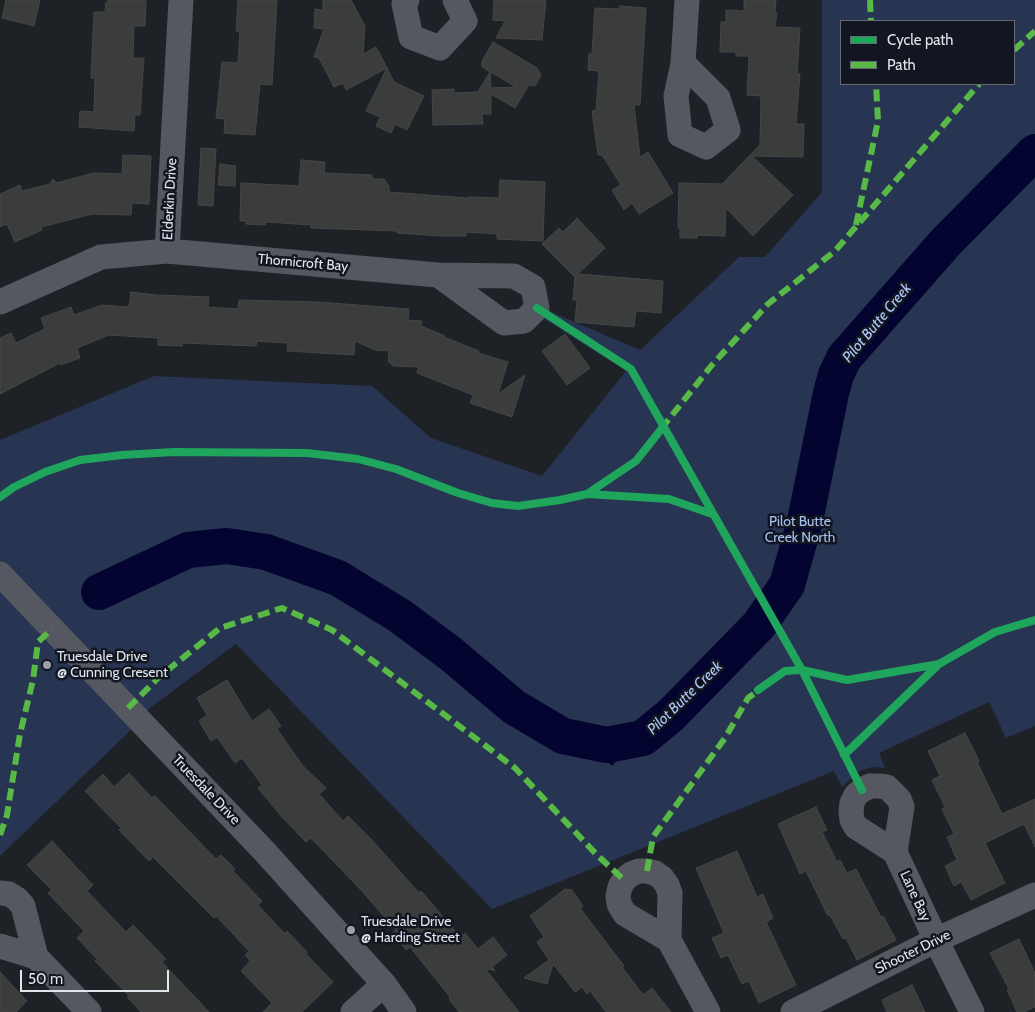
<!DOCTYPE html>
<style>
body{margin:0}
#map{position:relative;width:1035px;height:1012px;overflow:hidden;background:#1e2126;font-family:Cabin,sans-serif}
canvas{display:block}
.legend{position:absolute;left:840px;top:20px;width:175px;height:65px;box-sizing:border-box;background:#111620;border:1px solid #646972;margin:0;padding:6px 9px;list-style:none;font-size:15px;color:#e1e5ec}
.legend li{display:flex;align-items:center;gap:10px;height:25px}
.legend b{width:25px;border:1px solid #646972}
.scale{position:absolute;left:20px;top:970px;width:149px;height:22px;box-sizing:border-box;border:2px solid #e1e5ec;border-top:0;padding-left:6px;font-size:15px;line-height:18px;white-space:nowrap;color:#e1e5ec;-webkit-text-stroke:4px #111620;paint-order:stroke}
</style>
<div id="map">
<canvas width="1035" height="1012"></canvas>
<ul class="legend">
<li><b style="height:6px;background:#20a55d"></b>Cycle path</li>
<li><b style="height:6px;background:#58b947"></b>Path</li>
</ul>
<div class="scale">50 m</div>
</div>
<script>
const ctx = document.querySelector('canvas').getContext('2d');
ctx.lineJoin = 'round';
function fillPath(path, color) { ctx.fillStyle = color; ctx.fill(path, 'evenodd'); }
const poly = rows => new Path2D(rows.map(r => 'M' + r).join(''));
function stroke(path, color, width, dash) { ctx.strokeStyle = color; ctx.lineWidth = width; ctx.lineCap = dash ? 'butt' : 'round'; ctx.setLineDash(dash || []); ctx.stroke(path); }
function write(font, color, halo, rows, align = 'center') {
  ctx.font = font + ' Cabin,sans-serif'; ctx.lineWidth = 5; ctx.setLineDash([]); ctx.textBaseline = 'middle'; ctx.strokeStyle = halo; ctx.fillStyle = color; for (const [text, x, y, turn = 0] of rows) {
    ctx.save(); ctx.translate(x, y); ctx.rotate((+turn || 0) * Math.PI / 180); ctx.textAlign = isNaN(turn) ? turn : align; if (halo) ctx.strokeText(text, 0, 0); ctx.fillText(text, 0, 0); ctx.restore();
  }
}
const green = poly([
 [822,0,1035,0,1035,726,1006,738,989,702,879,753,885,768,872,767,859,771,842,787,834,771,492,909,236,644,150,708,131,730,0,856,0,440,154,376,372,386,431,438,542,476,626,371,544,319,549,311,640,350,739,257,765,257,822,192],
 [841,21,1014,21,1014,84,841,84]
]);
const stream = poly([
 [601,743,609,752,612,762]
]);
const river = poly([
 [99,592,188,550,227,546,266,552,338,578,400,616,451,654,514,707,563,736,607,745,643,738,671,715,759,625,787,585,805,521,831,393,836,375,844,358,945,243,1035,152]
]);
const building = poly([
 [6,0,40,0,34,26,2,18,6,0],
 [108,0,146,0,145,26,134,26,133,58,144,58,140,115,135,115,134,131,79,127,80,111,94,112,95,78,91,78,94,12,105,12,106,2,108,2,108,0],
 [238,0,277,0,272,85,260,84,255,135,224,133,225,119,216,118,222,62,238,63,240,32,236,31,238,0],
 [323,0,351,0,365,26,363,54,376,47,387,68,346,90,343,83,334,87,319,58,314,57,324,29,314,28,315,9,323,10,323,0],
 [494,0,546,0,542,40,496,38,505,21,493,20,494,0],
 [744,0,776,0,775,12,777,13,775,27,800,28,797,74,800,74,796,124,804,124,803,157,752,156,793,195,753,236,726,208,725,236,697,235,697,238,680,238,680,228,678,228,679,183,722,184,760,145,761,96,747,95,749,56,736,56,736,52,720,52,721,22,726,22,726,10,744,11,744,0],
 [620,6,646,8,640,105,634,105,640,157,648,152,673,193,639,214,632,203,624,210,612,190,621,185,602,155,598,155,592,111,596,110,599,71,588,70,589,54,592,54,595,8,620,9,620,6],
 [493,42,537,68,541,75,535,86,529,85,515,108,491,94,491,114,482,114,483,124,433,125,432,90,454,89,454,93,478,92,490,72,482,67,482,61,493,42],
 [490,72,496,75,516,87,491,88,490,72],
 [387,68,394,82,424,96,407,130,395,124,391,133,376,126,380,117,366,111,387,68],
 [201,148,216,149,213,206,198,205,201,148],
 [123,155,151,156,149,204,132,203,131,215,92,214,41,227,42,230,15,242,7,224,0,227,0,194,20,185,22,191,50,184,53,179,57,183,93,173,122,174,123,155],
 [301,160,325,162,324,173,372,175,372,179,384,179,389,186,389,192,467,198,469,197,499,198,500,180,545,182,543,241,497,239,497,234,466,232,466,236,442,236,397,233,397,231,311,228,311,225,266,222,265,225,246,224,246,221,240,221,241,183,299,186,301,160],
 [220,164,236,166,235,186,218,185,220,164],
 [577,218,605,248,578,274,663,281,661,313,636,311,634,327,575,322,577,300,573,300,575,277,542,244,559,228,563,232,577,218],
 [131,292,156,295,209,297,208,307,238,309,239,300,318,302,409,309,408,320,422,321,421,326,445,336,444,337,479,351,478,353,508,362,498,394,525,375,512,417,470,403,473,395,417,373,419,367,393,366,388,361,389,351,375,350,355,341,354,355,287,351,288,343,257,341,256,346,182,343,182,346,158,345,158,338,109,335,77,348,80,358,61,365,60,363,0,394,0,338,11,333,16,343,45,329,41,318,71,307,74,315,102,305,129,307,131,292],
 [565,334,590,368,567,385,542,351,565,334],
 [227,680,252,721,269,709,281,726,277,729,303,766,326,788,319,794,343,821,348,816,371,839,419,893,421,891,429,900,460,937,465,933,478,949,493,937,507,955,492,967,495,971,489,969,487,971,519,1012,459,1012,449,999,450,997,410,947,406,950,392,933,396,930,361,890,311,838,306,842,281,816,258,788,262,785,242,758,235,763,217,737,211,741,199,721,207,715,197,698,227,680],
 [965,733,979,761,977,762,1002,814,1035,799,1035,847,1024,824,985,843,1005,883,971,900,961,882,954,886,945,866,957,860,947,837,954,834,942,809,945,807,932,780,940,776,928,751,965,733],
 [129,773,152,798,155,796,216,859,221,855,235,869,233,871,262,901,258,905,285,934,287,931,307,952,306,954,333,982,302,1012,263,1012,272,1003,241,971,250,961,245,955,249,951,216,916,214,918,153,857,149,861,119,830,121,828,85,791,103,774,114,787,129,773],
 [816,807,827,830,822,832,837,862,840,860,847,873,856,869,881,917,883,916,896,940,857,960,846,938,843,939,830,915,828,916,806,871,800,874,778,824,816,807],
 [52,841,93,885,87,891,126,932,133,925,166,959,162,962,209,1012,141,1012,127,997,129,996,95,961,97,959,77,938,84,931,48,893,52,890,27,865,52,841],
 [737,851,757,897,763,894,773,918,766,922,796,985,759,1003,749,981,742,984,728,955,721,958,712,938,724,933,696,868,737,851],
 [565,889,572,890,583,906,580,908,624,966,622,967,643,995,652,988,671,1012,606,1012,590,991,587,994,582,987,575,992,553,964,547,984,524,978,549,960,537,942,544,937,530,916,565,889],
 [1019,939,1035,973,1035,1007,1024,1012,1017,1012,1007,990,1009,989,990,953,1019,939],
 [0,972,27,1001,16,1012,0,1012,0,972],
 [912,985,925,1012,887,1012,882,1000,912,985]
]);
const minor = poly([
 [407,0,404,4,411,37,440,48,465,21,455,0],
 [683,63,718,98,728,130,706,147,680,135,676,96,683,63,687,0],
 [167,251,438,275,514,276,533,287,537,308,524,321,504,323,438,275],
 [0,302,101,257,167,251,181,0],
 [0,574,265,852,384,984,404,1012],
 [870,786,879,786,887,787,899,799,902,807,895,852,856,827,852,820,851,811,852,803,856,795,862,790,870,786],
 [895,852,936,940,972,1012],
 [639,871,647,871,655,873,662,878,667,885,670,893,669,940,625,914,619,904,618,896,620,887,624,880,631,874,639,871],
 [0,893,9,894,17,899,23,906,36,957,0,946],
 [669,940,708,1012],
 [36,957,89,1012],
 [353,1012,384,984],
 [793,1012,936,940,1035,895]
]);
const quiet = poly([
 [870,0,871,21],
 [1014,50,1035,31],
 [856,225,878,121,876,84],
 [661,429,712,365,768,304,835,251,979,84],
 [128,708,158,678,220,628,282,608,332,630,515,768,596,854,624,880],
 [0,835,7,815,20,734,33,680,38,642,52,629],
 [647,871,653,837,725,738,748,698,761,689]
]);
const cycleway = poly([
 [537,308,631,369,802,670,862,790],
 [587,494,636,461,663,427],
 [0,497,14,487,45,472,80,460,122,455,174,452,307,453,358,459,396,469,458,493,492,503,518,506,560,500,587,494,669,499,712,514],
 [758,690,785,671,802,670,847,680,939,664,995,632,1035,620],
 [844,755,939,664]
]);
const markers = [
 [47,665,5,"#9da0a7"],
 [351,930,5,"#9da0a7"]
];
const streetNames = [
 ["Elderkin Drive",170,199,-87],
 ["Thornicroft Bay",303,263,5],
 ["Truesdale Drive",206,790,46],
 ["Lane Bay",915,896,65],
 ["Shooter Drive",913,952,-26]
];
const parkNames = [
 ["Pilot Butte",800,522],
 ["Creek North",800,538]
];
const poiNames = [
 ["Truesdale Drive",57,657],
 ["@ Cunning Cresent",57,673],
 ["Truesdale Drive",361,922],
 ["@ Harding Street",361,938]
];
const waterNames = [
 ["Pilot Butte Creek",877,323,-50],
 ["Pilot Butte Creek",685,698,-44]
];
fillPath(green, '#273452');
stroke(stream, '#03042f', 6);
stroke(river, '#03042f', 36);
fillPath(building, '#3b3c3c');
stroke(building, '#464647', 1);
stroke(minor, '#555861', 25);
stroke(quiet, '#58b947', 6, [12, 6]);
stroke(cycleway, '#20a55d', 8);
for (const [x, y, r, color] of markers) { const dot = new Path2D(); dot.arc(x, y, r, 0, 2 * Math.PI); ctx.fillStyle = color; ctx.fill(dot); stroke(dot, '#111620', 2); }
write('14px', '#e1e5ec', '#111620', streetNames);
write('14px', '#a9c1f2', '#111620', parkNames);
write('14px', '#e1e5ec', '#111620', poiNames, 'left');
write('italic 15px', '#aec7f8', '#111620', waterNames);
</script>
